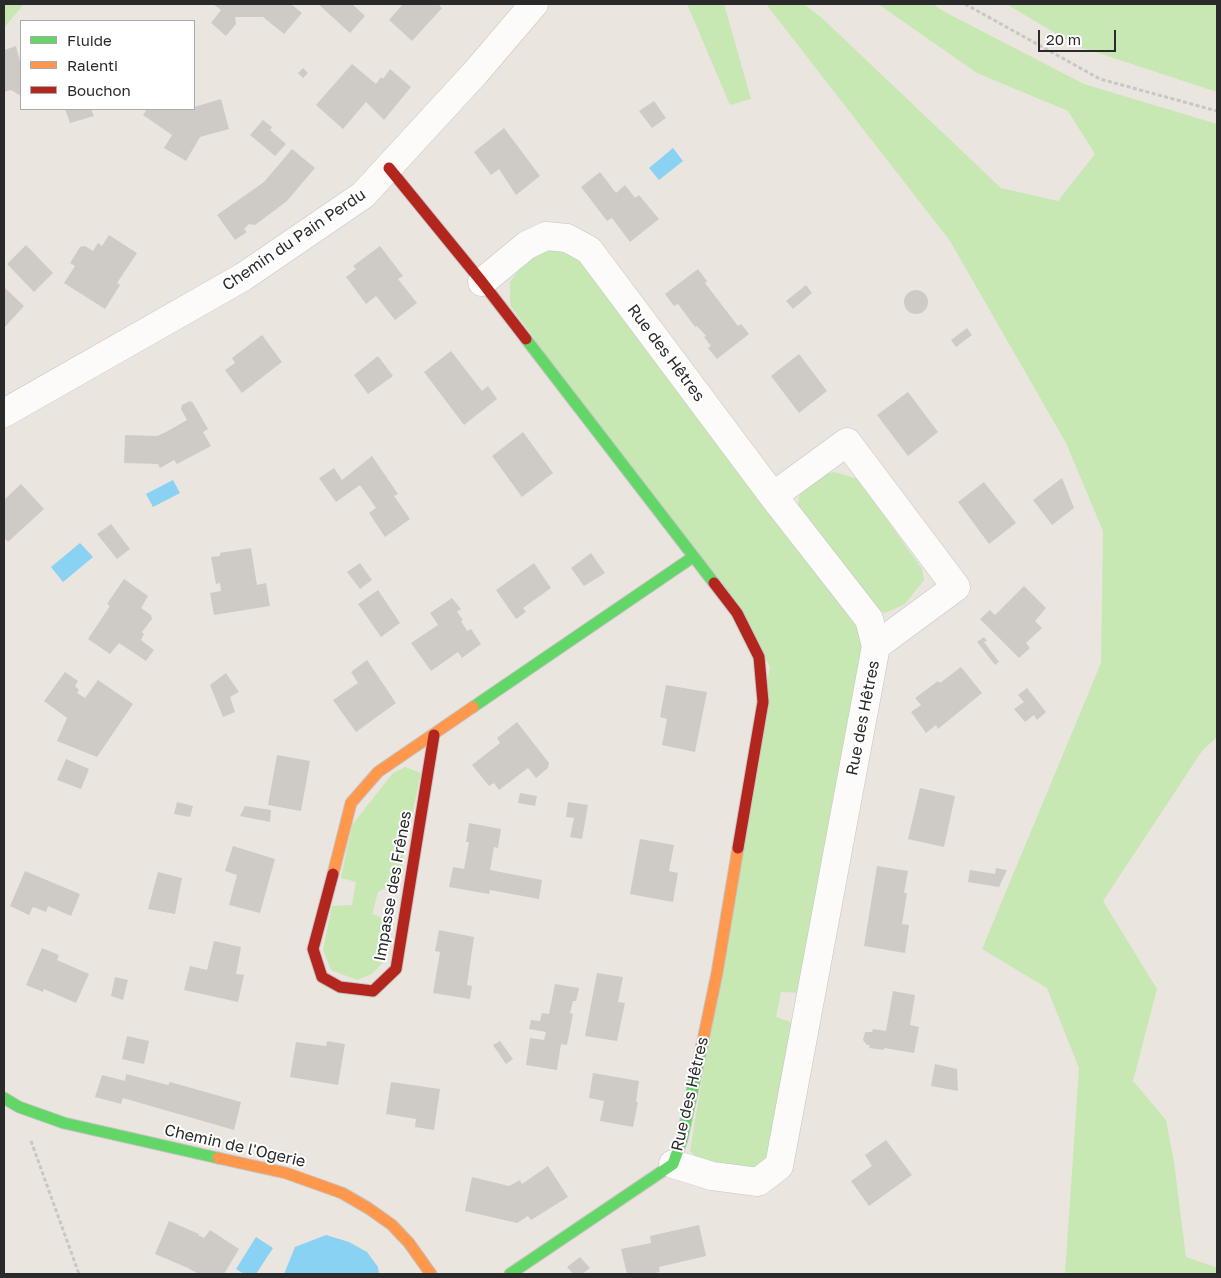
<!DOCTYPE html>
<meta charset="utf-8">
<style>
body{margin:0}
#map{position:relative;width:1221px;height:1278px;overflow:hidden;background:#eae5de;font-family:"Golos Text",sans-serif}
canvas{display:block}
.frame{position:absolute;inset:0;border:5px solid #2a2a2a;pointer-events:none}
.legend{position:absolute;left:20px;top:20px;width:175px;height:90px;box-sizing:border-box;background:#fff;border:1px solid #aaa;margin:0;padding:6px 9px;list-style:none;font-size:15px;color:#2a2a2a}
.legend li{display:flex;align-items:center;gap:10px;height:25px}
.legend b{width:25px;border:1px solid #aaa}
.scale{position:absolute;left:1038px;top:30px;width:78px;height:22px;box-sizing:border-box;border:2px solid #2a2a2a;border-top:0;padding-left:6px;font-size:15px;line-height:18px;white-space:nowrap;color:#2a2a2a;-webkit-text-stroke:4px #fff;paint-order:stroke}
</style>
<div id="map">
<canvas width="1221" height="1278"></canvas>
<div class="frame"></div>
<ul class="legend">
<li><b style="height:6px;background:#63d668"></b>Fluide</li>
<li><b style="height:6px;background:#ff974d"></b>Ralenti</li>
<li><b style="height:6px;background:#b3261e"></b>Bouchon</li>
</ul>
<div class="scale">20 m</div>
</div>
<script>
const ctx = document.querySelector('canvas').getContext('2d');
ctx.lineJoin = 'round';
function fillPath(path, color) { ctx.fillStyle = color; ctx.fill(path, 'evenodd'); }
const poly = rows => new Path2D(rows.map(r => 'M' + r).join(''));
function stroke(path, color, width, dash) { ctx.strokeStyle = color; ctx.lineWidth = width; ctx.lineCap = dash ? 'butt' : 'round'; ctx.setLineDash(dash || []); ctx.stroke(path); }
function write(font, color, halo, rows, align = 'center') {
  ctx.font = font + ' "Golos Text",sans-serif'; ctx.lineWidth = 4; ctx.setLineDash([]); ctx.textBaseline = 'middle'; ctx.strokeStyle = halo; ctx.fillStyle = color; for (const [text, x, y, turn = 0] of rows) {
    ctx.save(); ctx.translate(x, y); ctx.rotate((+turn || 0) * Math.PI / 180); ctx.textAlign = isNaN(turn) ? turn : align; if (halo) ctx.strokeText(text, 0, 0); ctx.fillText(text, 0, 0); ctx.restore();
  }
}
const green = poly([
 [4,4,24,4,4,28],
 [687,4,724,4,751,99,730,105],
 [766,4,804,4,824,20,1001,188,1058,201,1095,154,1068,111,977,73,878,4,933,4,943,11,1084,84,1217,124,1217,737,1202,751,1103,901,1157,989,1133,1081,1166,1120,1174,1162,1186,1257,1215,1267,1217,1266,1217,1274,1065,1274,1079,1068,1047,988,982,949,1101,663,1103,531,1066,443,950,241],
 [1006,4,1217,4,1217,92,1077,46],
 [555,248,585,264,748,479,862,635,859,676,804,993,781,992,776,1017,793,1023,770,1162,750,1172,704,1165,690,1151,770,666,510,305,510,282,527,258],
 [834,472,858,479,922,569,924,580,905,604,885,613,872,608,797,508,800,493,813,478],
 [405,767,421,773,398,881,378,892,372,914,394,922,384,961,372,974,357,980,331,970,323,950,332,906,352,905,356,882,341,878,352,825,393,773]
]);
const water = poly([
 [673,148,683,161,659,180,649,168],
 [173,480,180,493,153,507,146,494],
 [80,543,93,557,63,582,51,567],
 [326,1235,349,1242,367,1252,378,1267,379,1274,284,1274,295,1247],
 [256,1237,273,1248,256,1274,244,1274,236,1269]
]);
const building = poly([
 [213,4,291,4,302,13,284,34,263,17,235,17,236,24,226,36,211,23,221,10],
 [318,4,352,4,365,16,350,33],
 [403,4,438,4,442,8,412,41,389,20],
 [16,46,21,65,21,96,11,90,4,92,4,50],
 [352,64,376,84,381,77,383,79,390,69,411,87,384,120,366,102,343,129,316,105],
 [303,68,308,73,303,78,298,73],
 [221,99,229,129,200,137,186,161,164,148,172,135,143,115,147,109,194,109,194,107],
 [654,101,666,118,652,128,639,111],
 [65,109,91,109,94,116,70,123],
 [263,120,272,127,270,130,286,144,275,156,250,135],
 [504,128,540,176,516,195,499,169,491,175,474,152],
 [292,149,315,168,287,201,255,225,249,224,244,229,247,232,235,240,217,215,264,182],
 [600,172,616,193,625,185,635,198,639,195,659,219,630,242,612,218,607,221,581,187],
 [109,235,137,253,117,283,120,285,105,309,64,283,75,266,70,263,80,247,85,246,93,251,98,243,102,246],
 [26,245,53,273,34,292,7,264],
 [380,246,403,276,398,279,417,303,395,320,376,296,366,304,346,277,356,269,353,266],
 [698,269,707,281,705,283,738,326,741,324,749,334,717,359,708,348,711,346,704,337,706,336,697,326,695,327,678,304,674,306,665,294],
 [806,285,812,293,793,309,786,301],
 [4,287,24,306,4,328],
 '904 302a12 12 0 1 1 24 0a12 12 0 1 1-24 0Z',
 [967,328,972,335,956,347,951,340],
 [262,335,282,362,242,393,225,370,235,363,232,358],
 [451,351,482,391,488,386,497,399,464,425,424,372],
 [799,354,827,391,799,413,771,376],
 [378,356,393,376,368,394,354,375],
 [908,392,938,432,908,456,877,415],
 [190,401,193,403,208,429,203,432,211,446,177,464,174,460,160,468,158,464,124,463,125,435,157,436,166,432,187,420,181,409,182,405],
 [523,432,553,473,522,497,492,456],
 [372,456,398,494,394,496,410,519,385,537,369,513,376,508,360,485,336,502,319,478,334,468,342,480],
 [1062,478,1074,508,1052,525,1033,500],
 [984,482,1016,523,989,544,958,502],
 [21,484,44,509,8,542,4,538,4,500],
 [111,524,130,549,117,559,97,534],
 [251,548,257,585,266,583,270,606,214,615,210,593,221,591,220,583,216,584,211,557,220,556,220,553],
 [591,553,605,573,584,586,571,568],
 [360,563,372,580,360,589,347,572],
 [534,563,551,588,523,608,526,612,516,619,496,590],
 [124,579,148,596,141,608,151,615,152,619,142,632,144,634,141,640,154,650,146,661,119,643,110,654,88,639,110,606,107,604],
 [1024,586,1046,608,1035,621,1042,628,1026,643,1030,648,1019,658,980,619,990,610,995,615],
 [378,590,400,623,381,637,358,604],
 [452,598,461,609,457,612,463,620,461,621,467,631,471,629,481,644,462,658,458,652,431,671,411,643,438,625,430,613],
 [984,637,987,641,984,642,999,662,995,665,977,642],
 [367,660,396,703,356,732,333,700,358,683,351,672],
 [961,667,982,693,938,729,936,725,926,733,911,712,921,705,915,698,938,681,940,683],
 [65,672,78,681,75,686,79,690,77,693,85,698,98,680,133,704,97,757,57,741,67,718,44,701],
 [226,673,239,692,230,697,235,712,223,717,210,685],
 [666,685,707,692,695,752,662,745,667,719,660,717],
 [1027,688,1046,712,1037,720,1034,715,1025,722,1014,709,1024,702,1018,695],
 [517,722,549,763,548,768,536,778,528,768,499,790,494,783,489,786,472,765,500,743,497,738],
 [277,755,310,761,301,811,268,805],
 [66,759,89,769,81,789,57,780],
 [920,788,955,796,944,847,908,839],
 [520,793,537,796,535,806,518,803],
 [177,802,193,806,190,817,174,814],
 [568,802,588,805,582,839,570,837,574,818,566,817],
 [245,806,271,810,270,822,240,816],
 [469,823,501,829,498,848,494,847,490,870,542,880,539,899,490,890,489,894,449,887,453,867,464,869,469,842,466,842],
 [640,839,674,845,669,871,678,873,673,902,630,894],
 [233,846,275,859,260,913,229,905,237,875,225,871],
 [877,866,908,871,904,893,907,893,902,924,909,925,905,953,864,946],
 [996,868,1007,870,999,887,968,882,970,870,995,874],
 [25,871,80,894,71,916,48,906,46,912,33,907,29,915,10,906],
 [158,872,182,878,175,914,148,909],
 [439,930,474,937,467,985,472,986,470,999,433,993,440,952,435,951],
 [214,941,241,947,236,974,244,975,238,1002,184,990,190,966,207,970],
 [42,948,59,955,57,960,89,974,76,1003,44,989,43,992,26,985],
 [597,973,623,977,618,1002,625,1003,617,1041,585,1036],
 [115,977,128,980,123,1000,111,996],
 [555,984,579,988,576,1001,573,1001,570,1013,573,1014,567,1045,561,1044,557,1070,526,1065,530,1038,544,1040,546,1032,529,1029,531,1020,540,1021,542,1013,549,1014],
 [893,991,915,995,910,1025,919,1027,914,1053,884,1048,884,1050,869,1048,870,1045,867,1045,863,1040,865,1032,872,1032,873,1029,886,1031],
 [127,1036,149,1041,144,1064,122,1059],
 [327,1041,345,1044,338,1085,290,1077,296,1042,326,1046],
 [500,1041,513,1059,506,1064,493,1045],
 [935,1064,957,1069,958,1091,931,1086],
 [593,1073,639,1081,636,1102,638,1102,633,1127,600,1121,604,1101,589,1098],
 [126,1074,168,1085,170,1082,241,1102,234,1130,123,1098,121,1104,95,1097,102,1075,125,1081],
 [391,1082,440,1089,434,1130,415,1127,416,1119,386,1114],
 [886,1140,912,1175,869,1206,851,1181,872,1166,865,1155],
 [548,1166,568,1197,531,1220,528,1216,517,1223,465,1211,472,1177,509,1186,520,1180,522,1184],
 [169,1221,199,1234,198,1235,204,1238,210,1230,239,1249,224,1274,198,1274,188,1268,155,1254],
 [699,1225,706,1256,659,1267,660,1272,650,1274,627,1274,621,1249,651,1243,650,1236],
 [580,1257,590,1268,582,1274,573,1274,567,1267]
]);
const path = poly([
 [965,4,1100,79,1217,111],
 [31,1141,79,1274]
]);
const street = poly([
 [482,282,527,245,546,236,567,238,589,250,773,496,869,619,876,646,779,1166,758,1182,712,1176,673,1164],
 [4,413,243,277,363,195,476,72,534,4],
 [773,496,847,442,956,587,876,646]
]);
const fast = poly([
 [526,339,714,583],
 [473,707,693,557],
 [4,1098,19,1107,64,1123,218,1158],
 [510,1274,673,1164,682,1139,702,1045]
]);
const slow = poly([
 [333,874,351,803,378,772,473,707],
 [702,1045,717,973,738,848],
 [218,1158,286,1173,342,1193,368,1208,392,1225,409,1243,431,1274]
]);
const jam = poly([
 [389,168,482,282,526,339],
 [714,583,737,613,759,657,763,702,738,848],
 [333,874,313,949,322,977,340,987,373,991,396,969,434,735]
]);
const streetNames = [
 ["Chemin du Pain Perdu",294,240,-34],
 ["Rue des Hêtres",666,353,53],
 ["Rue des Hêtres",863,718,-79],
 ["Impasse des Frênes",393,886,-80],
 ["Rue des Hêtres",690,1094,-77],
 ["Chemin de l'Ogerie",235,1146,13]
];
fillPath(green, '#c7e8b3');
fillPath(water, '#89d2f3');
fillPath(building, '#cecbc6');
stroke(street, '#c6c4c4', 29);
stroke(fast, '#c6c4c4', 13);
stroke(slow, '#c6c4c4', 13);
stroke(jam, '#c6c4c4', 13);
stroke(path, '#c8c7c6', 3, [4, 2.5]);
stroke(street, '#fcfbfa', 28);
stroke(fast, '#63d668', 11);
stroke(slow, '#ff974d', 11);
stroke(jam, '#b3261e', 11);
write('16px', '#2a2a2a', '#fff', streetNames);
</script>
